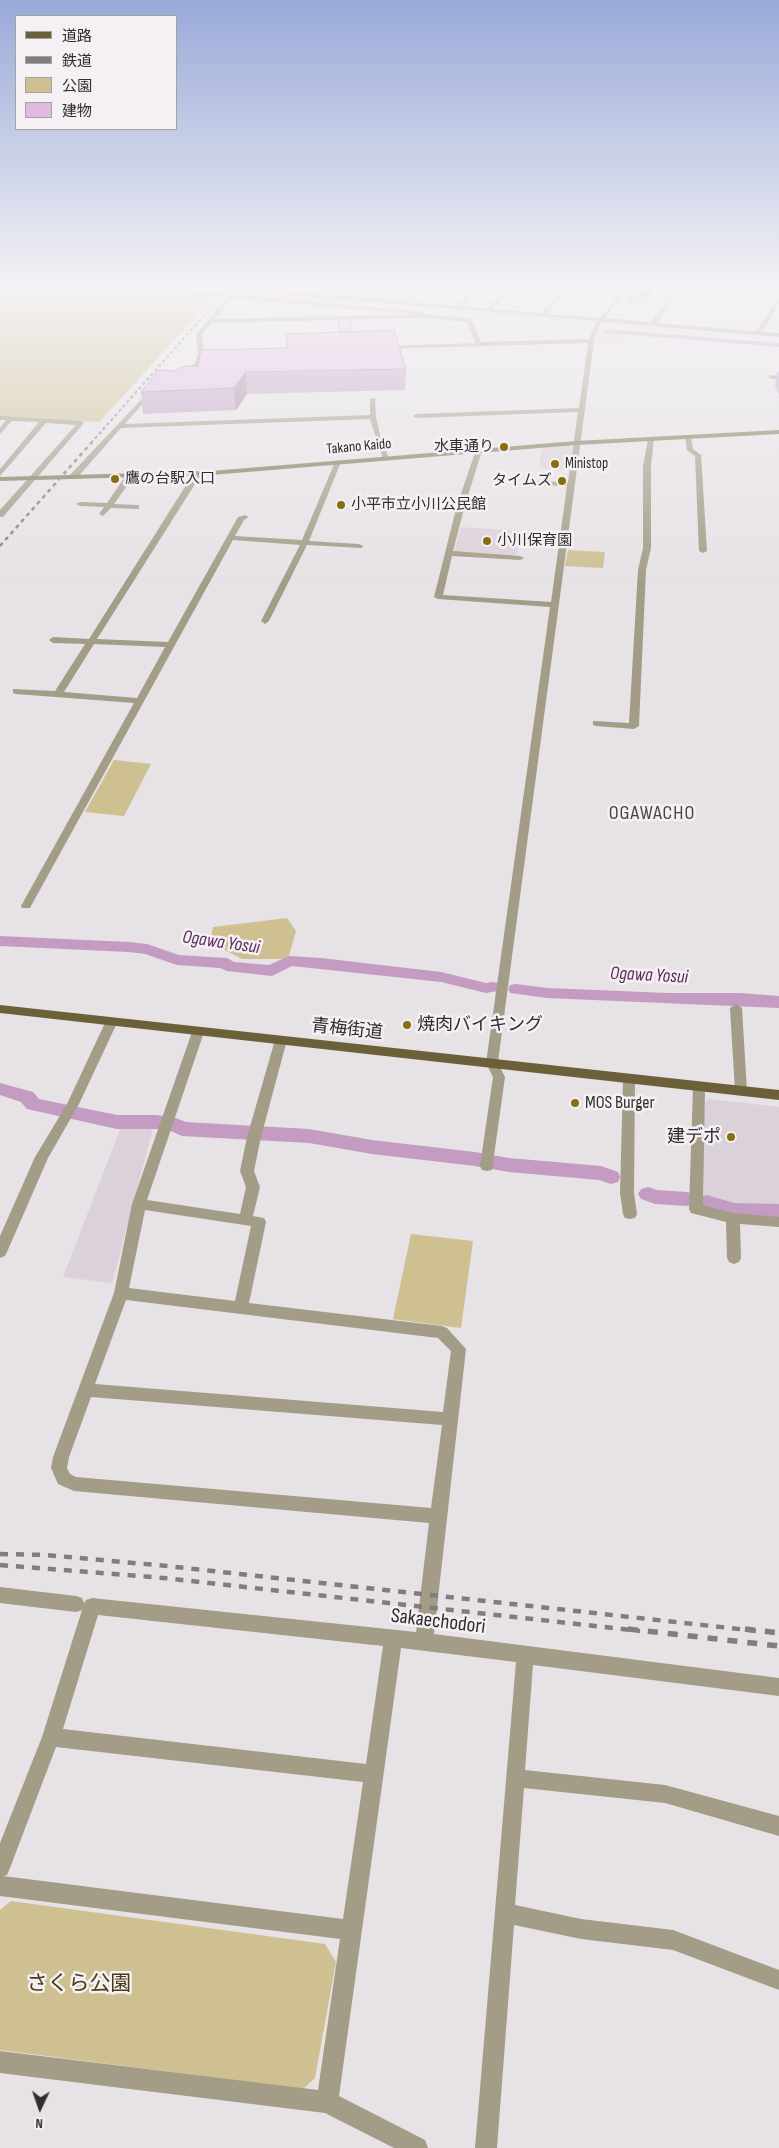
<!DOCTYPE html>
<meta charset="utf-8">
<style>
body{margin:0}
#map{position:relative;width:779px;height:2148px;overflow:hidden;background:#e7e2e6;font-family:"Sofia Sans Condensed","Noto Sans JP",sans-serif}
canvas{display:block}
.legend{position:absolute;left:15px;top:15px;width:162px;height:115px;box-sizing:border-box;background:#f4f0f4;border:1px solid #a5a2a5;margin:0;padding:6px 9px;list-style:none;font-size:15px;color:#2f2e2f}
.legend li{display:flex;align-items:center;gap:10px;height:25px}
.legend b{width:25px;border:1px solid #a5a2a5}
.north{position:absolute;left:15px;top:2083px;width:50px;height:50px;-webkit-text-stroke:4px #f4f0f4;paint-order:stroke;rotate:183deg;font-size:14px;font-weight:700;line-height:20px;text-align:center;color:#2f2e2f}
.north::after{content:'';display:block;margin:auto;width:18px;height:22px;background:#2f2e2f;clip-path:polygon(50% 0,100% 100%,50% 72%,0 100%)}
</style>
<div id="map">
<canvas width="779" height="2148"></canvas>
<ul class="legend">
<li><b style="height:6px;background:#6c6038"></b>道路</li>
<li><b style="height:6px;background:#807d7f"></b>鉄道</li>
<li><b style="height:14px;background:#cec091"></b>公園</li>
<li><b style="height:14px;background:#e2bae1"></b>建物</li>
</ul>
<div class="north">N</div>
</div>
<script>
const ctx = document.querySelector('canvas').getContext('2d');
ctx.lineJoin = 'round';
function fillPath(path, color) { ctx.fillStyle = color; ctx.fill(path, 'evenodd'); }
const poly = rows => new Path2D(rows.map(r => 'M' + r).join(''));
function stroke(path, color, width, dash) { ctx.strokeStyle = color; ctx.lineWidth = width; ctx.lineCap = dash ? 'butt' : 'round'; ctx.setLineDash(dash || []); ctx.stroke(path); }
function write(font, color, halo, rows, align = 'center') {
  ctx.font = font + ' "Sofia Sans Condensed","Noto Sans JP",sans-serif'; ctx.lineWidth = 5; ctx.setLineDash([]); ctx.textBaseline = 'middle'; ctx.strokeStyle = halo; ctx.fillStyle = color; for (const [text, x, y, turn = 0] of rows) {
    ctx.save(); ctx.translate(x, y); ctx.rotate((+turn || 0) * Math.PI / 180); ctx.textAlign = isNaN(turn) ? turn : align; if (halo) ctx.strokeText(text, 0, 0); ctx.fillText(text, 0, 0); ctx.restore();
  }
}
const built = poly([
 [597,331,625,333,624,346,595,344],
 [567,445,572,447,569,470,539,468,542,448],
 [461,527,520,531,517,554,512,556,454,552],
 [709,1099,779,1107,779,1208,738,1206,704,1199,702,1104],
 [121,1127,153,1128,112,1283,63,1277]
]);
const green = poly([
 [0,284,79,284,214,297,99,422,0,417],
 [568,550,605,552,603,568,565,566],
 [114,760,151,764,124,816,85,812],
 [287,918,296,931,288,959,242,959,210,942,213,927],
 [411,1234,473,1241,461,1328,393,1319],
 [11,1901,325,1944,336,1962,315,2078,303,2089,0,2050,0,1910]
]);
const water = poly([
 [127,284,558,319,779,340,562,320]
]);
const canal = poly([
 [88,284,111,284,420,311,424,313,420,315,91,286,88,284],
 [605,329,779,343,779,347,608,333,605,333,605,329],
 [0,936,129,942,147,944,179,955,227,958,234,962,269,965,289,956,321,958,441,972,486,983,492,982,498,983,500,987,498,991,486,993,441,982,292,966,272,976,227,971,220,968,177,965,145,954,129,952,0,946,0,936],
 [516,984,547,988,668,993,740,993,779,996,779,1008,547,998,510,993,508,989,510,985,516,984],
 [0,1083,33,1092,39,1099,117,1115,157,1115,176,1118,186,1122,309,1129,372,1140,475,1152,509,1158,601,1166,618,1172,620,1177,618,1182,611,1184,599,1180,509,1172,475,1166,372,1154,309,1143,182,1136,171,1131,157,1129,117,1129,27,1109,21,1102,0,1095,0,1083],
 [648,1187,657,1190,687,1192,694,1194,697,1199,694,1204,687,1206,655,1204,641,1199,638,1194,641,1189,648,1187],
 [707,1195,734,1203,779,1204,779,1218,734,1217,700,1207,697,1202,700,1197,707,1195]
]);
const street = poly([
 [22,284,28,284,31,286,28,288,22,284],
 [180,284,317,294,333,284,338,284,324,294,364,298,382,284,387,284,370,298,405,301,424,284,429,284,411,302,457,306,479,284,484,284,463,306,487,308,511,284,516,284,493,309,542,313,568,284,573,284,547,314,600,318,628,284,632,284,605,318,651,322,679,284,683,284,657,323,756,331,779,296,779,303,762,332,779,333,779,337,603,322,599,326,594,341,499,1054,498,1063,505,1077,492,1170,487,1171,482,1170,480,1166,493,1077,486,1063,550,607,438,599,434,597,457,505,479,441,482,439,485,441,465,505,453,551,520,556,524,558,520,560,452,556,443,595,551,602,567,486,533,485,529,483,533,481,568,482,578,412,416,418,413,416,416,414,579,408,588,343,384,349,382,346,475,343,467,322,423,318,212,323,202,334,204,353,200,366,180,373,177,371,195,364,198,353,196,334,227,298,237,293,239,296,231,300,215,319,423,314,469,318,472,320,481,342,589,339,597,321,182,286,180,284],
 [770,375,779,376,779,380,768,378,770,375],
 [153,387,156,389,155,390,125,424,370,415,370,399,375,398,376,417,380,435,389,459,386,461,383,459,370,419,121,428,76,479,70,479,70,475,153,387],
 [0,416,81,421,84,423,3,517,0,517,0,510,76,425,46,423,0,476,0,469,39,422,12,421,0,434,0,428,6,420,0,420,0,416],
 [688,435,691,437,693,449,701,455,707,551,703,553,699,551,695,456,687,450,685,437,688,435],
 [651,437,654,439,651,466,651,548,646,570,639,726,634,729,596,726,593,725,593,721,629,723,638,570,643,548,643,466,648,439,651,437],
 [338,460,341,462,309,541,359,544,363,546,362,548,307,545,269,621,265,624,261,621,300,545,233,540,31,906,30,908,22,908,21,906,134,703,16,694,13,693,13,689,55,691,85,644,53,643,49,640,53,637,89,639,195,471,202,473,97,639,168,642,238,517,245,515,249,517,244,520,235,536,302,540,335,462,338,460],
 [94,644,165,647,137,698,64,692,94,644],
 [127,474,134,476,114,504,136,505,139,505,139,509,111,508,103,516,99,514,104,507,80,506,76,504,80,502,107,503,127,474],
 [736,1004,742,1008,747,1091,745,1094,741,1096,737,1094,735,1091,730,1008,736,1004],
 [111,1019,117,1023,79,1104,48,1158,7,1252,5,1256,0,1258,0,1236,35,1157,67,1104,105,1023,111,1019],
 [198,1028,204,1032,147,1200,240,1214,246,1187,240,1171,247,1137,275,1040,277,1037,285,1037,287,1040,261,1137,254,1171,260,1187,253,1216,264,1218,266,1222,249,1303,442,1326,447,1328,466,1349,434,1634,779,1678,779,1696,533,1665,525,1770,665,1785,779,1816,779,1836,665,1803,524,1788,515,1905,581,1919,673,1930,779,1970,779,1990,673,1950,581,1939,514,1925,497,2148,475,2148,516,1662,401,1648,339,2096,425,2140,428,2148,394,2148,325,2113,0,2073,0,2051,318,2090,340,1939,0,1896,0,1843,42,1737,82,1610,76,1612,0,1603,0,1587,76,1596,82,1598,84,1603,86,1600,92,1598,416,1632,429,1523,74,1491,58,1484,51,1468,53,1457,114,1293,132,1204,192,1032,198,1028],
 [145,1210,251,1226,235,1301,129,1288,145,1210],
 [126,1300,438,1338,451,1351,443,1412,95,1384,126,1300],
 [91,1397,442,1425,431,1508,76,1477,70,1474,67,1468,69,1457,91,1397],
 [98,1615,383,1646,366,1764,63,1729,98,1615],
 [56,1747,363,1782,343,1919,3,1876,7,1875,10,1868,56,1747],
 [629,1075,633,1076,635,1079,634,1193,637,1214,635,1218,630,1219,625,1218,623,1214,620,1193,623,1079,625,1076,629,1075],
 [699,1082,703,1084,705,1087,703,1205,733,1213,779,1217,779,1227,740,1224,741,1258,739,1262,734,1264,729,1262,727,1258,726,1222,691,1213,689,1209,693,1087,695,1084,699,1082]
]);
const secondary = poly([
 [779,430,779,434,576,445,211,475,0,481,0,477,211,471,576,441,779,430]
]);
const primary = poly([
 [0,1005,779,1090,779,1100,0,1013,0,1005]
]);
const railFar3 = poly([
 [91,443,232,284]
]);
const railFar2 = poly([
 [0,546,92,442]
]);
const railFar1 = poly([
 [0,1554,46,1555,167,1566,757,1631],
 [0,1565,164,1578,640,1631]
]);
const rail = poly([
 [628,1629,779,1646],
 [745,1629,779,1633]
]);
const wall = poly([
 [659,284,643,306,626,304,628,294],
 [338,318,352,332,406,369,405,390,247,394,236,410,143,414,141,392,174,371,287,348,286,334,340,332],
 [777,372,779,372,779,395,775,387]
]);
const shadedWall = poly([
 [653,284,659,284,643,306,644,295],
 [246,372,247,394,236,410,234,388]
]);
const building = poly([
 [635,284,653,284,644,295,628,294,635,284],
 [338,318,350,318,352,332,340,332,338,318],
 [394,330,406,369,246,372,234,388,141,392,158,370,174,371,185,366,198,366,201,350,288,348,286,334,394,330]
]);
const markers = [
 [504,447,5,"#876e0e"],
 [555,464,5,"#876e0e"],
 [115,479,5,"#876e0e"],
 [562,481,5,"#876e0e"],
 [341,505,5,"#876e0e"],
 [487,541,5,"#876e0e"],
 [407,1025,5,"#876e0e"],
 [575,1103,5,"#876e0e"],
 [731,1137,5,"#876e0e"]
];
const farStreetnames = [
 ["Takano Kaido",359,447,-5]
];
const farPoinames = [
 ["水車通り",494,447,"right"],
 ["Ministop",565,464],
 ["鷹の台駅入口",125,479],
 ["タイムズ",552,481,"right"],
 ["小平市立小川公民館",351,505],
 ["小川保育園",497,541]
];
const poiNames = [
 ["焼肉バイキング",417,1025],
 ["MOS Burger",585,1103],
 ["建デポ",721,1137,"right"]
];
const streetNames = [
 ["青梅街道",347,1030,6]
];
const waterNames = [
 ["Ogawa Yosui",221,943,8],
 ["Ogawa Yosui",649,976,3]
];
const quarterNames = [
 ["OGAWACHO",652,814]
];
const nearStreetnames = [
 ["Sakaechodori",438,1622,7]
];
const nearParknames = [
 ["さくら公園",79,1985]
];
fillPath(built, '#dbd1da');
fillPath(green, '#cec091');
fillPath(water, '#c49cc2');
fillPath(canal, '#c49cc2');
fillPath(street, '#a39c87');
fillPath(secondary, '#837959');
fillPath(primary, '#6c6038');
stroke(railFar3, '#807d7f', 2, [3, 3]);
stroke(railFar2, '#807d7f', 2.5, [4, 4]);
stroke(railFar1, '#807d7f', 4.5, [8, 8]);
stroke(rail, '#807d7f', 5.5, [10, 10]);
fillPath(wall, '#c2a0c2');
fillPath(shadedWall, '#9e829e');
fillPath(building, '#e2bae1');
stroke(building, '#9e829e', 1);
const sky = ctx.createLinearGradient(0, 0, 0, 584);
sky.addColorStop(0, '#99aad9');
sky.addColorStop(0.49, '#f4f2f4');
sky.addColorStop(1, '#f4f2f400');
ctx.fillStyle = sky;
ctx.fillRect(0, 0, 779, 584);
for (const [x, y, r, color] of markers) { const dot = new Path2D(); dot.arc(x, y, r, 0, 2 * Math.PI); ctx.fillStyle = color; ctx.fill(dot); stroke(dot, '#f4f0f4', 2); }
write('15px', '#2f2e2f', '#f4f0f4', farStreetnames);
write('15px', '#2f2e2f', '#f4f0f4', farPoinames, 'left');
write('18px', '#2f2e2f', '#f4f0f4', poiNames, 'left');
write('18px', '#2f2e2f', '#f4f0f4', streetNames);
write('italic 19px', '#5d2c5d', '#f4f0f4', waterNames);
ctx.letterSpacing = '1px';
write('20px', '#474447', '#f4f0f4', quarterNames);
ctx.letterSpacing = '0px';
write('21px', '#2f2e2f', '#f4f0f4', nearStreetnames);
write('21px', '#473b12', '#f4f0f4', nearParknames);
</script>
